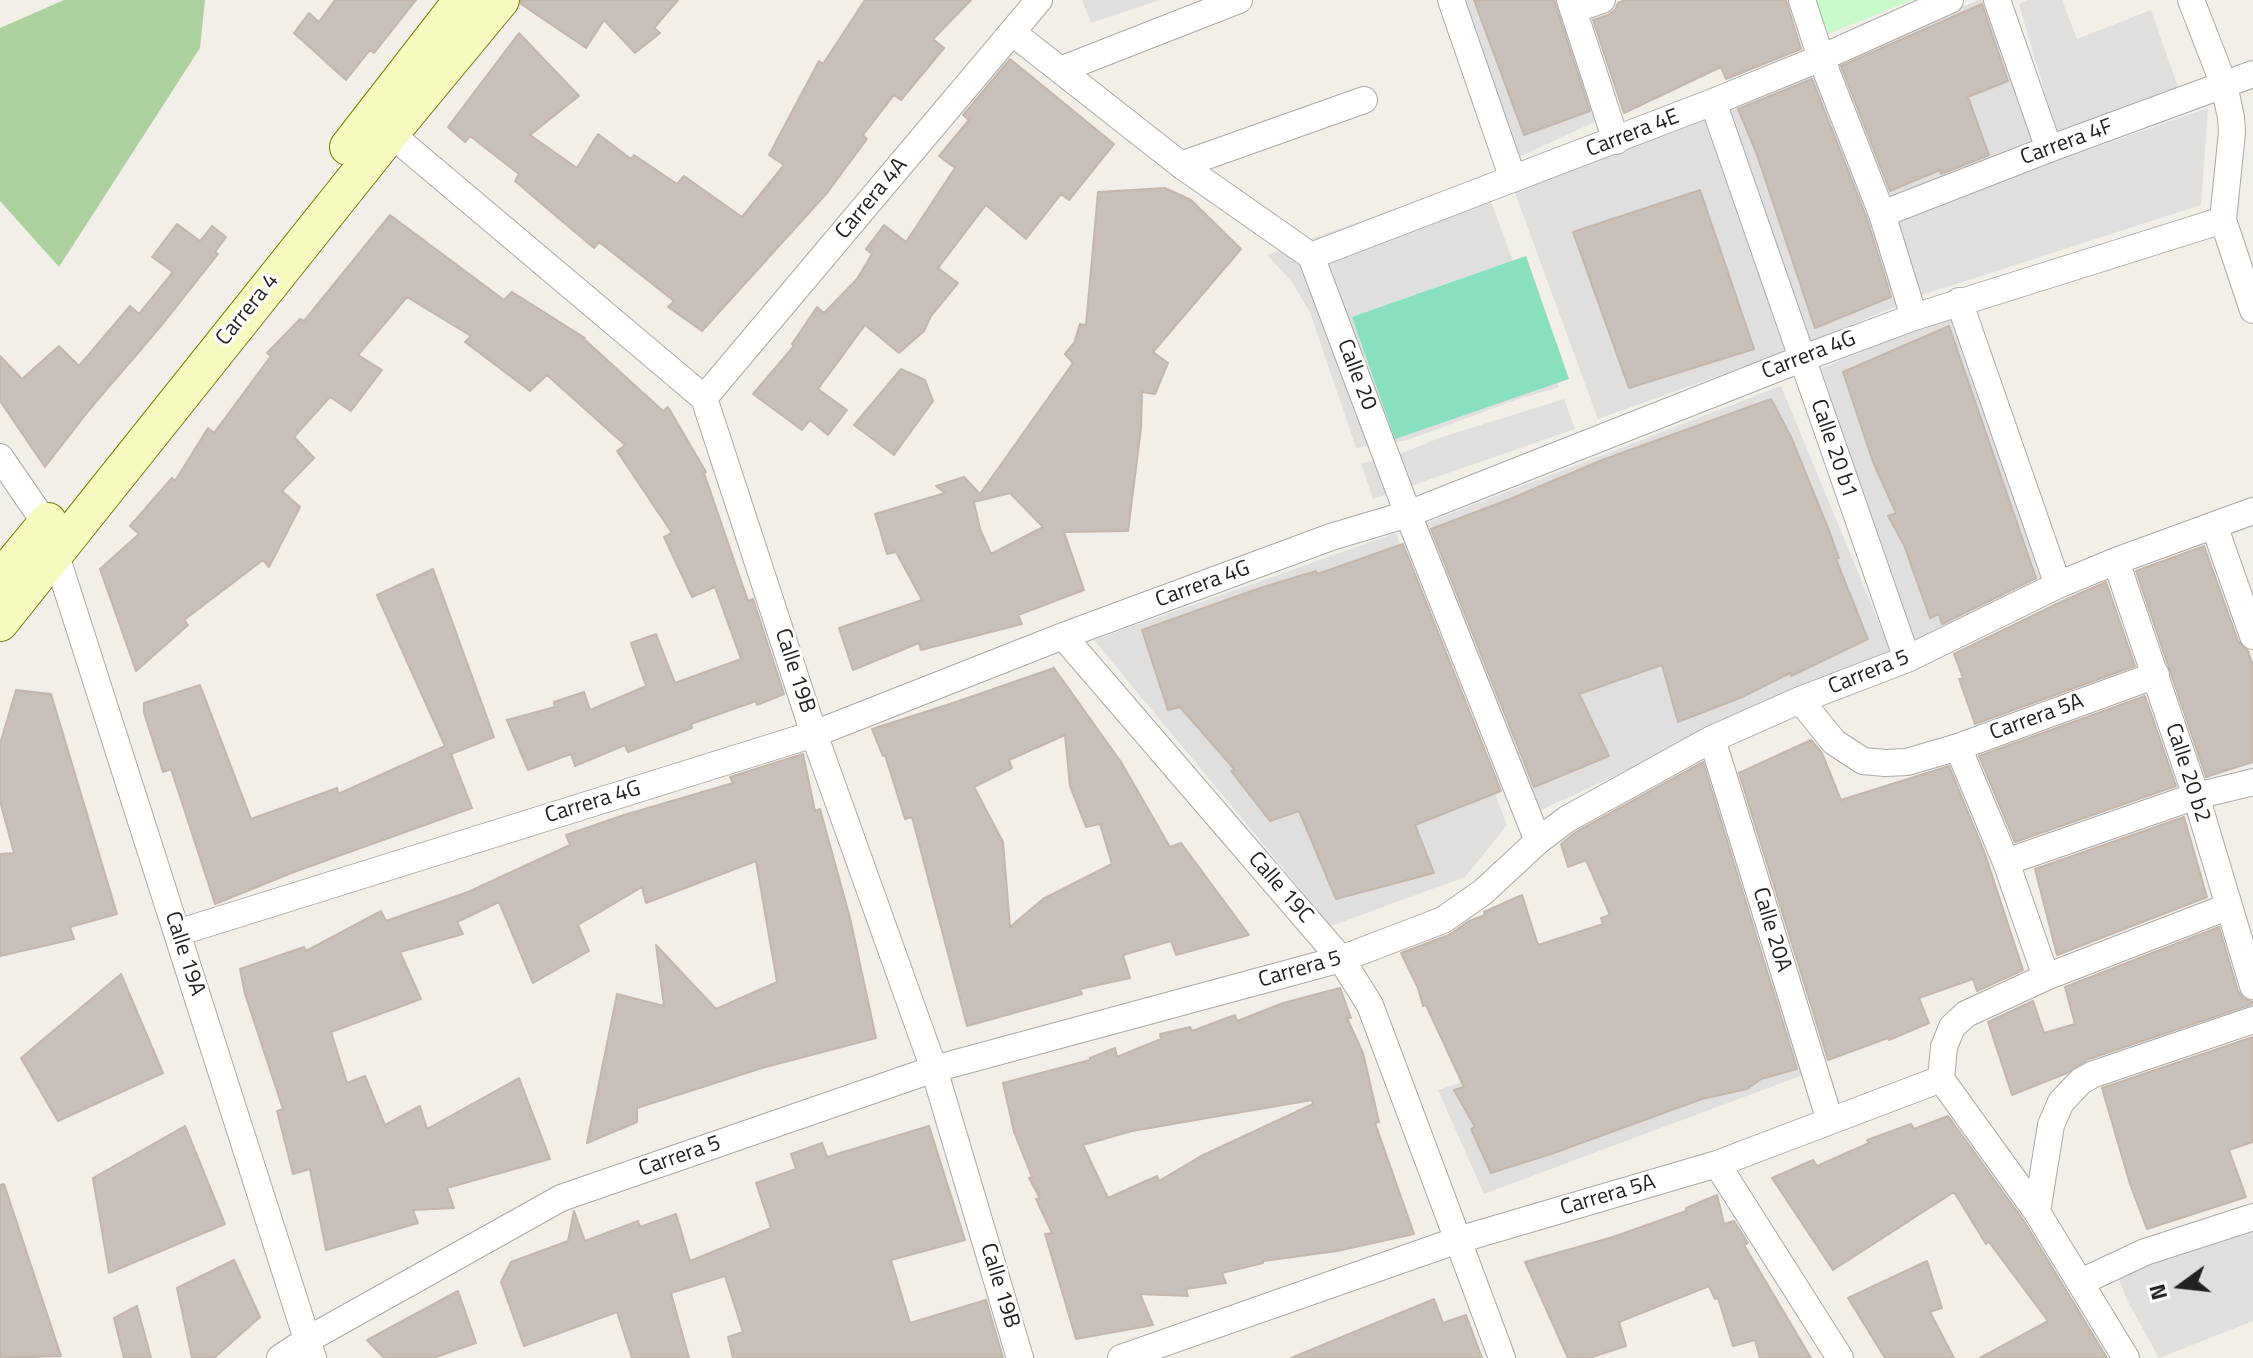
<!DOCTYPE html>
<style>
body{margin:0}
#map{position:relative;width:2253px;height:1358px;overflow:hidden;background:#f2efe9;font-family:"Titillium Web",sans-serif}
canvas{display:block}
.north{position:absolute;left:2141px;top:1246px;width:80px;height:80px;-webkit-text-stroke:6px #fff;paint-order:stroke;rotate:255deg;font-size:22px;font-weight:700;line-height:32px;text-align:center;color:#222}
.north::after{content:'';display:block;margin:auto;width:28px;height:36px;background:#222;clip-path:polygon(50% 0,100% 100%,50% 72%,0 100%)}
</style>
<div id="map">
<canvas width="2253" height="1358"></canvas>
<div class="north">N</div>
</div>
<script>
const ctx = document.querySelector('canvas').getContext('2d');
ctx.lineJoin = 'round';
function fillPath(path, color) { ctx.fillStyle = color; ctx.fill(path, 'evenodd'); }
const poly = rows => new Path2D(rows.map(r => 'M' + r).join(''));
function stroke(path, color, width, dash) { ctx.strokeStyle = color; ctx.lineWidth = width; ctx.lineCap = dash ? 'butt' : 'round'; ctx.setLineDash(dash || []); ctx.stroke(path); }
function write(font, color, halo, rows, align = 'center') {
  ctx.font = font + ' "Titillium Web",sans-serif'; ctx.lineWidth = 6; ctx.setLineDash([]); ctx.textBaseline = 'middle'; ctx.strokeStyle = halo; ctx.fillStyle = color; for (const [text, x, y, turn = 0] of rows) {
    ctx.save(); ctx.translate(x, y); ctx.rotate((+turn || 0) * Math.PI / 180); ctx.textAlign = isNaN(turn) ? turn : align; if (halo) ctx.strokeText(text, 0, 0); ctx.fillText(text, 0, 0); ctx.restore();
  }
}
const residential = poly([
 [1082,0,1160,0,1091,23],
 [1465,0,1562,0,1603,118,1517,158],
 [1979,0,1988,0,2036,143,1888,204,1830,60],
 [2028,0,2062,0,2077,39,2151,10,2180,93,2056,131,2019,4],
 [1819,62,1901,304,1799,347,1720,107],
 [2208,108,2201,205,1919,296,1893,218],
 [1706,109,1787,351,1598,419,1511,182],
 [1482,177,1559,387,1518,399,1408,440,1356,448,1310,312,1291,281,1267,255],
 [1954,312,2045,578,1914,641,1809,374],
 [1781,386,1890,650,1519,820,1413,528],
 [1564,399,1575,429,1373,499,1361,463,1391,458,1439,438],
 [1396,533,1507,825,1465,877,1331,926,1094,640],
 [1774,980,1803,1075,1484,1194,1438,1090],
 [2253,1230,2253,1321,2159,1358,2127,1300,2116,1272]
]);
const forest = poly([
 [64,0,205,0,200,48,59,267,0,201,0,28]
]);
const park = poly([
 [1816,0,1912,0,1828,34]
]);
const pitch = poly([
 [1526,256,1569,379,1395,439,1352,317]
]);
const building = poly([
 [335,0,416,0,374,53,370,50,346,80,294,33,309,13,319,22,335,0],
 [521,0,678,0,654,28,660,33,635,53,604,20,586,48,521,4,521,0],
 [865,0,971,0,933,39,944,48,901,100,894,95,863,135,867,139,827,193,702,331,668,307,674,301,599,242,594,248,556,216,515,181,519,174,470,136,465,142,448,127,519,33,579,96,530,135,577,168,598,134,631,159,634,155,677,184,684,176,742,217,784,165,769,155,819,61,823,64,865,0],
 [1474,0,1554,0,1590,111,1524,135,1474,0],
 [1625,0,1786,0,1801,49,1726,79,1721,67,1624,113,1593,20,1608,15,1615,10,1618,3,1625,0],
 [1982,4,2008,81,1968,97,1989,155,1941,174,1940,170,1890,191,1841,66,1982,4],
 [1010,59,1114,144,1069,200,1061,194,1026,239,986,205,938,268,958,283,931,316,924,331,899,353,865,325,818,389,847,410,828,435,810,420,802,430,753,394,794,346,792,344,817,307,824,313,857,279,872,254,866,249,884,225,906,242,955,168,939,156,969,120,963,115,1010,59],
 [1812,79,1867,219,1891,297,1815,328,1756,152,1738,109,1812,79],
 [1165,188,1191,200,1241,249,1153,352,1168,363,1155,394,1142,392,1141,428,1128,531,1064,532,1084,590,1018,615,1022,624,921,650,919,643,853,670,839,628,922,600,896,552,887,554,875,514,945,493,936,486,964,477,980,494,1073,363,1065,354,1074,343,1080,324,1086,325,1098,192,1165,188],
 [1010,493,1043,527,991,554,980,529,974,502,1010,493],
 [1700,190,1754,349,1629,388,1573,232,1700,190],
 [390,215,504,300,512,292,585,338,584,339,663,411,668,407,706,472,704,473,748,601,753,599,784,694,757,705,756,701,691,724,692,728,628,752,625,745,575,766,571,754,528,770,507,720,555,707,554,702,584,692,590,710,646,686,631,643,656,634,675,683,741,659,715,587,692,597,664,537,672,533,617,451,625,445,547,375,530,391,465,342,471,336,407,297,358,355,382,370,351,411,330,397,294,437,314,458,282,491,300,507,269,567,263,560,184,620,188,625,136,671,100,569,139,534,130,526,172,478,175,481,208,428,214,433,271,356,267,353,300,319,304,321,390,215],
 [177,224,200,241,212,226,226,237,215,252,218,254,161,326,89,410,45,467,0,401,0,356,22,379,59,346,79,366,130,306,139,314,173,272,152,257,177,224],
 [1949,326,2036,578,1942,624,1939,614,1930,618,1904,545,1888,516,1896,513,1873,462,1843,372,1949,326],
 [901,369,925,380,933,401,894,455,854,425,901,369],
 [1771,399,1791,437,1828,528,1839,558,1836,559,1868,639,1791,676,1790,673,1742,697,1678,722,1662,665,1579,694,1609,756,1534,787,1431,529,1510,499,1602,460,1771,399],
 [1403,544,1501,791,1415,825,1434,873,1336,899,1299,811,1270,821,1231,771,1235,770,1180,707,1168,710,1142,630,1260,588,1316,571,1317,574,1403,544],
 [2204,546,2238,641,2248,651,2253,666,2253,762,2206,777,2136,571,2204,546],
 [433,569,494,737,451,754,472,808,294,872,215,904,171,769,163,772,144,713,144,703,200,685,251,819,337,788,338,794,445,746,377,595,433,569],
 [2106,582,2135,666,1975,724,1959,679,1963,678,1954,654,2065,600,2106,582],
 [1054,668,1121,762,1170,847,1181,843,1249,935,1176,955,1171,941,1123,955,1130,978,1080,989,1082,994,967,1026,912,817,905,819,885,755,883,756,872,729,953,703,1054,668],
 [1065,735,1070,786,1086,827,1100,824,1112,864,1043,899,1010,927,1003,842,974,787,1012,768,1009,760,1065,735],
 [16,690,51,694,117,914,70,927,74,939,0,956,0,854,14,853,0,801,0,744,16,690],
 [2145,696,2176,786,2015,842,1979,756,2145,696],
 [1811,740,1822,753,1841,800,1949,766,1985,854,2023,970,1977,991,1973,979,1919,998,1929,1023,1889,1040,1888,1038,1828,1060,1739,773,1811,740],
 [803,754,815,811,820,809,850,918,876,1038,762,1068,637,1108,637,1122,587,1143,617,994,664,1006,656,945,716,1009,777,982,756,861,646,903,642,887,578,925,589,951,533,983,499,902,457,922,463,934,400,952,421,999,331,1032,347,1083,365,1076,385,1125,420,1106,427,1129,519,1078,550,1159,447,1188,454,1208,413,1210,418,1223,326,1250,310,1169,293,1174,277,1111,283,1109,245,994,240,969,304,947,306,951,381,911,386,921,468,892,570,845,566,835,624,815,733,783,730,777,803,754],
 [1703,762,1797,1069,1761,1079,1747,1089,1702,1099,1551,1154,1491,1173,1471,1129,1475,1127,1454,1090,1464,1087,1426,1005,1423,1006,1418,988,1401,953,1449,935,1469,921,1485,915,1484,912,1522,895,1538,945,1603,924,1601,918,1610,915,1586,860,1568,867,1561,844,1576,832,1703,762],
 [2184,817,2207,897,2057,955,2035,869,2184,817],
 [2219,927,2238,991,2243,998,2253,1002,2253,1004,2089,1059,2067,1073,2012,1095,1988,1022,2033,1001,2044,1033,2075,1024,2065,987,2219,927],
 [121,974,163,1073,58,1121,21,1058,121,974],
 [1340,988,1351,1018,1347,1018,1363,1053,1379,1122,1375,1123,1414,1234,1337,1251,1263,1261,1263,1263,1222,1273,1226,1283,1186,1289,1188,1296,1140,1294,1153,1325,1076,1339,1045,1234,1052,1233,1036,1199,1040,1198,1029,1178,1032,1177,1014,1132,1003,1083,1090,1060,1090,1058,1115,1048,1117,1057,1161,1039,1160,1034,1190,1027,1192,1031,1235,1015,1237,1021,1283,1003,1340,988],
 [1312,1100,1313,1104,1201,1156,1159,1181,1157,1176,1108,1198,1083,1145,1132,1131,1312,1100],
 [2253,1037,2253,1142,2229,1150,2246,1197,2147,1229,2130,1184,2102,1088,2253,1037],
 [1948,1116,2024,1221,2107,1358,1980,1358,2048,1321,1989,1242,1986,1244,1954,1192,1833,1270,1772,1178,1813,1160,1817,1166,1869,1143,1867,1140,1911,1124,1914,1129,1948,1116],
 [185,1126,225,1224,109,1273,93,1178,185,1126],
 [929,1126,965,1240,891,1260,910,1323,986,1300,1003,1358,733,1358,728,1337,743,1332,725,1276,671,1293,689,1358,632,1358,617,1312,524,1346,501,1282,511,1262,568,1241,574,1211,585,1241,638,1221,640,1227,676,1214,690,1261,771,1228,756,1183,796,1169,791,1154,822,1143,827,1157,929,1126],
 [4,1184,61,1356,0,1358,0,1185,4,1184],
 [1717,1195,1724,1224,1734,1221,1748,1243,1744,1245,1811,1358,1760,1358,1755,1340,1733,1346,1718,1298,1715,1299,1709,1286,1619,1322,1626,1346,1589,1358,1568,1358,1525,1262,1613,1237,1686,1211,1686,1208,1717,1195],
 [234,1260,260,1317,214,1358,192,1358,177,1288,234,1260],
 [1927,1261,1942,1308,1930,1312,1954,1358,1885,1358,1848,1298,1927,1261],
 [458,1291,476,1343,433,1358,384,1358,367,1340,458,1291],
 [1434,1299,1443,1323,1466,1315,1482,1358,1291,1358,1434,1299],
 [137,1306,151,1358,124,1358,114,1318,137,1306]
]);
const street = poly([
 [1451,0,1513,179],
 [1570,0,1616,141],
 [1802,0,1821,58,1882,214,1914,317],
 [1997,0,2049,149],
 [2191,0,2224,85,2231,117,2232,132,2223,220,2253,310],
 [1573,10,1602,0],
 [1013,33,1181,165,1311,256,1408,514,1538,841],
 [1060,70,1239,0],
 [1713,102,1907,659],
 [379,124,704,398,814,734,934,1069,1020,1358],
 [1181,165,1364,100],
 [1882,214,2049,149,2253,74],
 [1311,256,1713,102,1821,58,1950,0],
 [1959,301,2058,585],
 [704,398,1039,0],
 [0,457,46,524,313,1358],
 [2214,525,2253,636],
 [2116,561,2196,796,2253,986],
 [1063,636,1341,959,1370,1005,1502,1358],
 [1800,700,1834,742,1863,761,1885,763,1907,762,1958,747,2156,675],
 [1712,739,1830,1121],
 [1958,747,2006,862,2046,977],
 [2006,862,2196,796,2253,782],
 [177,933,814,734,1063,636,1331,537,1408,514,1801,359,1914,317,2223,220],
 [1941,1079,1944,1047,1952,1027,1966,1014,2046,977,2227,907],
 [1941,1079,2037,1212,2126,1358],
 [1717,1164,1840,1358],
 [2037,1212,2051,1125,2061,1102,2081,1081,2094,1074,2253,1020],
 [2081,1282,2145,1252,2253,1217],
 [280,1358,307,1340,561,1198,934,1069,1341,959,1443,920,1483,892,1538,841,1567,819,1712,739,1800,700,1907,659,2058,585,2116,561,2253,511],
 [1121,1358,1458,1240,1717,1164,1941,1079]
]);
const secondary = poly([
 [348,147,462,0],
 [0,579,48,521],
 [0,623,391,133,501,0]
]);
const streetNames = [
 ["Carrera 4E",1633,134,-21],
 ["Carrera 4F",2067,143,-20],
 ["Carrera 4A",872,199,-50],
 ["Carrera 4",248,310,-51],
 ["Carrera 4G",1809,356,-21],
 ["Calle 20",1356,375,69],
 ["Calle 20 b1",1833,449,71],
 ["Carrera 4G",1203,585,-20],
 ["Calle 19B",794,671,72],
 ["Carrera 5",1869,673,-22],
 ["Carrera 5A",2037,718,-20],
 ["Calle 20 b2",2187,773,72],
 ["Carrera 4G",593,803,-17],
 ["Calle 19C",1280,888,49],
 ["Calle 20A",1771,930,73],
 ["Calle 19A",184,954,72],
 ["Carrera 5",1300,970,-16],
 ["Carrera 5",680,1157,-19],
 ["Carrera 5A",1608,1196,-16],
 ["Calle 19B",999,1286,73]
];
fillPath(residential, '#e0dfdf');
fillPath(forest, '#add19e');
fillPath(park, '#c8facc');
fillPath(pitch, '#88e0be');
fillPath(building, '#c7bfb8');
stroke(building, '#c4b6ab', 2);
stroke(street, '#a9a9a9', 28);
stroke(secondary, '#707d05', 38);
stroke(street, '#fff', 26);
stroke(secondary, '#f7fabf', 36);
write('22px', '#222', '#fff', streetNames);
</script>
